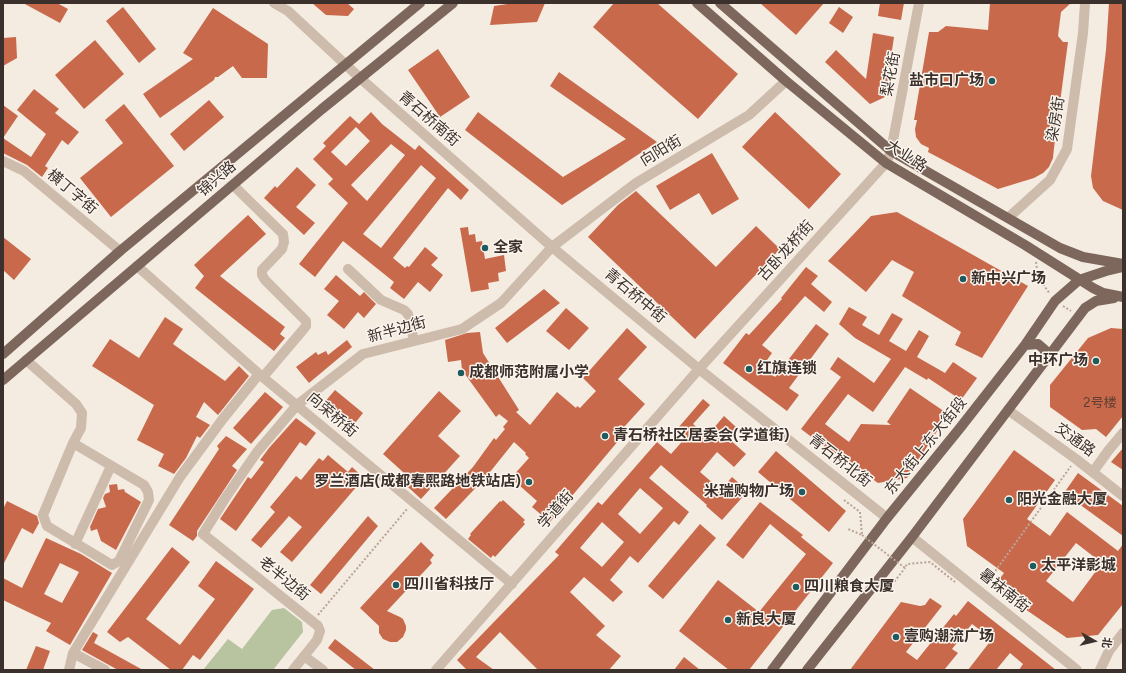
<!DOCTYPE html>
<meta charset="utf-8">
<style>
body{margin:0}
#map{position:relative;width:1126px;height:673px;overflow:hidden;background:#f4ebe1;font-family:Figtree,"Noto Sans SC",sans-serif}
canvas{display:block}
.frame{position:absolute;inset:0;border:4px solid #3b302b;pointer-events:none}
.north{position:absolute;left:1074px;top:621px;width:40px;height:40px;-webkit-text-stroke:3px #fbf5ee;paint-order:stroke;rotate:98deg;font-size:11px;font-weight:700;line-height:16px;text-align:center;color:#3b302b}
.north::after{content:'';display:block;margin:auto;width:14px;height:18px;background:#3b302b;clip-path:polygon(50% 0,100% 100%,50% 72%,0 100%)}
</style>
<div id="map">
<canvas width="1126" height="673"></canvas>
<div class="frame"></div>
<div class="north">北</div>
</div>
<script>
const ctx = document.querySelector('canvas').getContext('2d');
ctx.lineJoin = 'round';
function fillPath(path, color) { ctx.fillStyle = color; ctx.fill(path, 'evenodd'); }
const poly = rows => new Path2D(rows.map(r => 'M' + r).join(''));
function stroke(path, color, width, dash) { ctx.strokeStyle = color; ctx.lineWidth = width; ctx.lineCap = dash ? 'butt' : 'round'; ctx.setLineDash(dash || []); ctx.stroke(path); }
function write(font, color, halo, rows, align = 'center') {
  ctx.font = font + ' Figtree,"Noto Sans SC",sans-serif'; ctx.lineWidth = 3; ctx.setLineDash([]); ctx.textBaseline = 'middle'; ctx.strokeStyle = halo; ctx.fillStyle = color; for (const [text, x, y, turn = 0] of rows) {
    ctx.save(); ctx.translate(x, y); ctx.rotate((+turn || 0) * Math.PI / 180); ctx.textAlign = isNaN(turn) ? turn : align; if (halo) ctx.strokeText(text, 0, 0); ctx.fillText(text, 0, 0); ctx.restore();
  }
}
const green = poly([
 [284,608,302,622,303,632,273,670,203,670,228,639,242,649,272,610]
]);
const building = poly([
 [23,3,57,3,68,9,60,23],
 [312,3,347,3,354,9,348,16,326,15],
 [514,3,545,3,537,22,490,25,494,6],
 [614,3,657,3,738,74,698,119,593,27],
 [760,3,824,3,796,35],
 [880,3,904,3,901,20,878,16],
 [990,3,1071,3,1061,12,1058,36,1063,42,1068,42,1054,148,1053,158,1049,167,1043,173,1034,178,998,189,928,152,929,148,921,144,916,137,915,129,917,120,914,120,929,32,938,32,946,26,988,30],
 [1109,3,1123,3,1123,210,1103,201,1093,188,1091,176,1106,50],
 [123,7,156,49,139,63,106,21],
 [839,7,853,17,843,33,829,23],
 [213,8,268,44,267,78,242,78,233,66,218,77,215,77,214,80,160,118,143,94,193,59,183,53],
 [873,33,894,37,885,97,870,104,825,62,836,50,866,79],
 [16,37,17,58,3,66,3,38],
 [95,40,124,74,84,109,55,75],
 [438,49,470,97,440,117,408,70],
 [559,72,657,142,562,205,465,130,478,112,563,177,626,139,550,86],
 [34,89,59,109,55,113,79,132,68,145,62,140,45,166,48,168,42,177,27,165,3,153,3,105,18,116,3,138,31,157,46,134,17,110],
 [209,100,224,117,184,151,170,134],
 [124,104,174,166,111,217,80,178,123,143,105,120],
 [371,112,382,124,415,150,419,145,469,190,461,200,448,188,393,258,405,268,407,266,409,267,425,247,438,258,431,265,443,275,430,292,418,282,404,299,390,288,394,282,343,241,315,277,299,264,348,203,328,184,333,179,313,159,326,146,323,143,350,116,359,124],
 [356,127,370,141,346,166,331,152],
 [391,144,405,155,367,201,351,185],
 [421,165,436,178,381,248,363,234],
 [775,112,841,174,809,209,742,147],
 [712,153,739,199,712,215,699,193,670,210,656,186],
 [297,167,316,185,296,207,315,223,304,235,264,198,275,186,277,188],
 [636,191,716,267,756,226,780,249,695,339,588,237,618,205],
 [897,212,1028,286,982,358,955,345,961,332,902,296,914,272,892,260,866,292,828,261,871,216],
 [248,215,266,234,220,276,285,327,280,334,285,338,274,351,195,288,204,276,194,265],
 [468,227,469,235,475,234,476,242,482,241,485,259,504,255,506,271,498,273,499,281,488,283,489,289,471,292,460,228],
 [3,237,31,259,14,280,3,270],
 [806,267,818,276,811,284,832,302,824,312,805,296,762,345,772,353,762,367,775,377,816,324,829,334,789,388,799,395,787,411,723,363,746,333,749,335,782,299,781,298],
 [336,275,360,296,364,292,376,304,364,318,358,312,344,329,327,315,339,301,324,289],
 [544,289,560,303,507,343,495,328],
 [849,307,867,317,862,325,879,335,892,313,903,319,889,341,906,351,919,330,929,336,917,357,945,373,953,362,977,378,961,400,928,378,927,380,905,367,873,412,848,394,825,424,849,442,861,424,891,425,887,422,910,388,948,414,907,478,878,483,831,450,830,451,801,429,841,377,830,369,838,357,874,383,891,359,855,338,839,324],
 [566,308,589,328,569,350,546,331],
 [165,317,183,329,173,344,225,381,239,366,249,376,218,415,204,402,196,417,210,425,200,438,197,436,186,458,174,474,158,466,164,454,137,440,154,405,92,366,110,339,139,358],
 [627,328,647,347,618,379,645,404,615,437,619,440,550,522,532,507,537,501,511,478,529,458,525,454,526,453,514,442,486,477,446,519,434,508,473,467,494,438,496,440,505,429,503,427,508,421,499,414,496,417,462,370,461,360,448,362,445,340,467,333,480,332,483,353,519,410,516,412,530,425,557,392,576,408,577,406,580,408,596,391,583,378],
 [1111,328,1123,329,1123,416,1106,437,1096,429,1082,430,1050,407,1050,385,1088,338],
 [347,340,352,347,309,383,296,367,316,352,318,355,326,351,328,355],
 [335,390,363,413,352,427,323,404],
 [439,391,461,411,438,436,460,456,421,499,408,487,413,481,383,454],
 [265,392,283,407,251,444,233,428],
 [703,399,710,405,693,424,707,436,724,416,736,427,728,438,746,454,734,467,717,452,700,472,721,490,732,477,748,491,722,520,706,506,707,505,661,465,649,478,689,512,679,525,674,521,638,563,630,556,610,580,623,592,613,602,584,577,570,592,605,626,596,635,621,656,609,670,538,670,500,632,476,657,494,670,467,670,457,660,559,555,555,552,598,502,602,505,657,442,671,454,687,436,678,428],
 [640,488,663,508,640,534,618,514],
 [602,522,624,542,602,567,580,548],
 [296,418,316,433,306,446,300,442,236,531,220,519,248,477,251,479,264,462,260,460,269,448],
 [226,436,247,449,232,466,237,470,197,531,197,536,193,541,169,525,219,449,217,446],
 [1123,448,1123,470,1111,462],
 [1014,450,1055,480,1027,519,1050,536,1067,512,1118,551,1123,544,1123,604,1098,635,1067,638,1025,609,995,585,1004,573,967,546,963,519],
 [1076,543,1102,563,1073,602,1046,581],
 [776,451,846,511,829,532,758,472],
 [328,455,348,472,352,467,364,478,292,562,280,552,302,527,289,516,261,548,251,540,275,512,270,507,296,476,301,480,319,458,323,461],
 [1078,473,1123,506,1123,536,1064,493],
 [117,484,118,490,124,489,125,492,141,502,116,550,101,541,97,529,91,531,90,527,98,509,106,507,103,498,105,494,110,492,109,485],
 [503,500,525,520,523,522,525,524,495,557,493,555,491,558,468,539,471,535,470,534,500,501,501,502],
 [7,501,37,516,39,523,33,534,22,528,3,565,3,509],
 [760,502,803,535,801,537,833,563,749,670,729,670,679,631,718,580,759,612,806,554,770,524,743,559,726,545],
 [368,516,378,526,321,594,310,585],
 [700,524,716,538,663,599,648,586],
 [46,538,81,554,112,573,70,645,46,631,51,623,3,600,3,578,22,588],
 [60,563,79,572,62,603,44,594],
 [421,542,434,555,430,560,432,563,387,611,400,617,403,619,406,626,406,630,403,637,397,642,390,642,383,639,379,633,379,626,360,608],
 [172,547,190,562,146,619,180,645,215,599,198,586,216,561,254,589,200,660,193,655,182,670,171,670,128,637,120,642,107,632],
 [930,598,942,606,906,652,917,660,954,614,956,616,968,601,1056,670,1019,670,1023,664,1010,653,996,670,968,670,992,639,972,624,952,649,958,653,944,670,850,670,901,602,920,606,925,605],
 [93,632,98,635,94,643,143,670,118,670,82,650],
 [335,639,375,670,356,670,328,648],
 [36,646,50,651,43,670,26,670],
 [684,657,700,670,674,670]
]);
const path = poly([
 [1036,262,1038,277,1050,294],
 [1063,306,1071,311],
 [844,500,860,512,862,535,848,529],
 [986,584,1071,466],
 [887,591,905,568],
 [318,615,407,509]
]);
const minor = poly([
 [274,3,288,11,360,78,552,247,699,369,887,518],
 [3,161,24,171,120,251],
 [233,185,283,234,284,242,282,249,262,270,262,275,265,280,306,321,306,326,302,331,263,377],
 [1008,218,1050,180,1067,149,1083,33,1085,3],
 [137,266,259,374,512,584],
 [348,269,381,300,404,310,408,314,414,341],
 [26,360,76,404,82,413,81,428,73,443,43,515,47,526,112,565,119,561,149,500,148,492,144,485,73,443],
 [1008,410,1076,459,1123,496],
 [1093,472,1108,451,1123,433],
 [912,537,1077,670],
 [75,544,111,466],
 [73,653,105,670],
 [304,656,323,670],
 [69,670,73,653,180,477,222,420,259,374],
 [293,670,317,640,320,631,318,626,203,534,226,497,257,452,297,405,363,354,462,329,501,303,552,247,636,183,749,115,786,81],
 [436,670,699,369,886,163,891,151,919,3],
 [1100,670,1109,651,1123,633]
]);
const major = poly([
 [697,3,786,81,886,163,1025,245,1093,288,1103,293,1123,297],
 [720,3,891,151,1060,248,1083,257,1123,264],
 [1025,345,1038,344,1045,350,1045,361],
 [3,354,120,251,420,3],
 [3,380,322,109,453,3],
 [772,670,887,518,960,428,1025,345,1055,301,1079,280,1106,271,1123,267],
 [807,670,912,537,1085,308,1096,301,1114,298]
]);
const pathBridge = poly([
 [862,535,905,568,907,564,930,562,955,582]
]);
const markers = [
 [992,81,4,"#1f5a5e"],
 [485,248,4,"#1f5a5e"],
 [963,279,4,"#1f5a5e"],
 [1096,361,4,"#1f5a5e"],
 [749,369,4,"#1f5a5e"],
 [461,373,4,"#1f5a5e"],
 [605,436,4,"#1f5a5e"],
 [529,482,4,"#1f5a5e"],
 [802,492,4,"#1f5a5e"],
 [1009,500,4,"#1f5a5e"],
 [1033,566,4,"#1f5a5e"],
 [396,585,4,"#1f5a5e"],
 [796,587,4,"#1f5a5e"],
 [728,620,4,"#1f5a5e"],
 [896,637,4,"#1f5a5e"]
];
const numberNames = [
 ["2号楼",1100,403]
];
const streetNames = [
 ["梨花街",891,74,-79],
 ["青石桥南街",429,119,41],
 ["染房街",1056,119,-81],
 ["向阳街",661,151,-31],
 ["大业路",906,156,33],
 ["锦兴路",217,179,-41],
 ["横丁字街",72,192,40],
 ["古卧龙桥街",786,251,-48],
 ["青石桥中街",635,296,40],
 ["新半边街",397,330,-15],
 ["向荣桥街",332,415,40],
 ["交通路",1075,440,36],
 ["东大街上东大街段",926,446,-51],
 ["青石桥北街",840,461,38],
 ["学道街",556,510,-49],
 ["老半边街",284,579,39],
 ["暑袜南街",1004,591,39]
];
const poiNames = [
 ["盐市口广场",984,81,"right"],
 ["全家",493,248],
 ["新中兴广场",971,279],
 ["中环广场",1088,361,"right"],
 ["红旗连锁",757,369],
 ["成都师范附属小学",469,373],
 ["青石桥社区居委会(学道街)",613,436],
 ["罗兰酒店(成都春熙路地铁站店)",521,482,"right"],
 ["米瑞购物广场",794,492,"right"],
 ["阳光金融大厦",1017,500],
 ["太平洋影城",1041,566],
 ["四川省科技厅",404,585],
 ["四川粮食大厦",804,587],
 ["新良大厦",736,620],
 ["壹购潮流广场",904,637]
];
fillPath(green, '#b8c4a0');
fillPath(building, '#c8694b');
stroke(path, '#b9a596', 2, [2, 2]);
stroke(minor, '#cdbbac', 10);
stroke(major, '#7d675c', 10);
stroke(pathBridge, '#b9a596', 2, [2, 2]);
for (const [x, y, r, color] of markers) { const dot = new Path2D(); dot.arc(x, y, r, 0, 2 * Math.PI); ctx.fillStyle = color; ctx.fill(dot); stroke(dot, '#fbf5ee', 1.5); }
write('13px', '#5e3e33', null, numberNames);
write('15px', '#3b302b', '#fbf5ee', streetNames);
write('bold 15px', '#3b302b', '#fbf5ee', poiNames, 'left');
</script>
